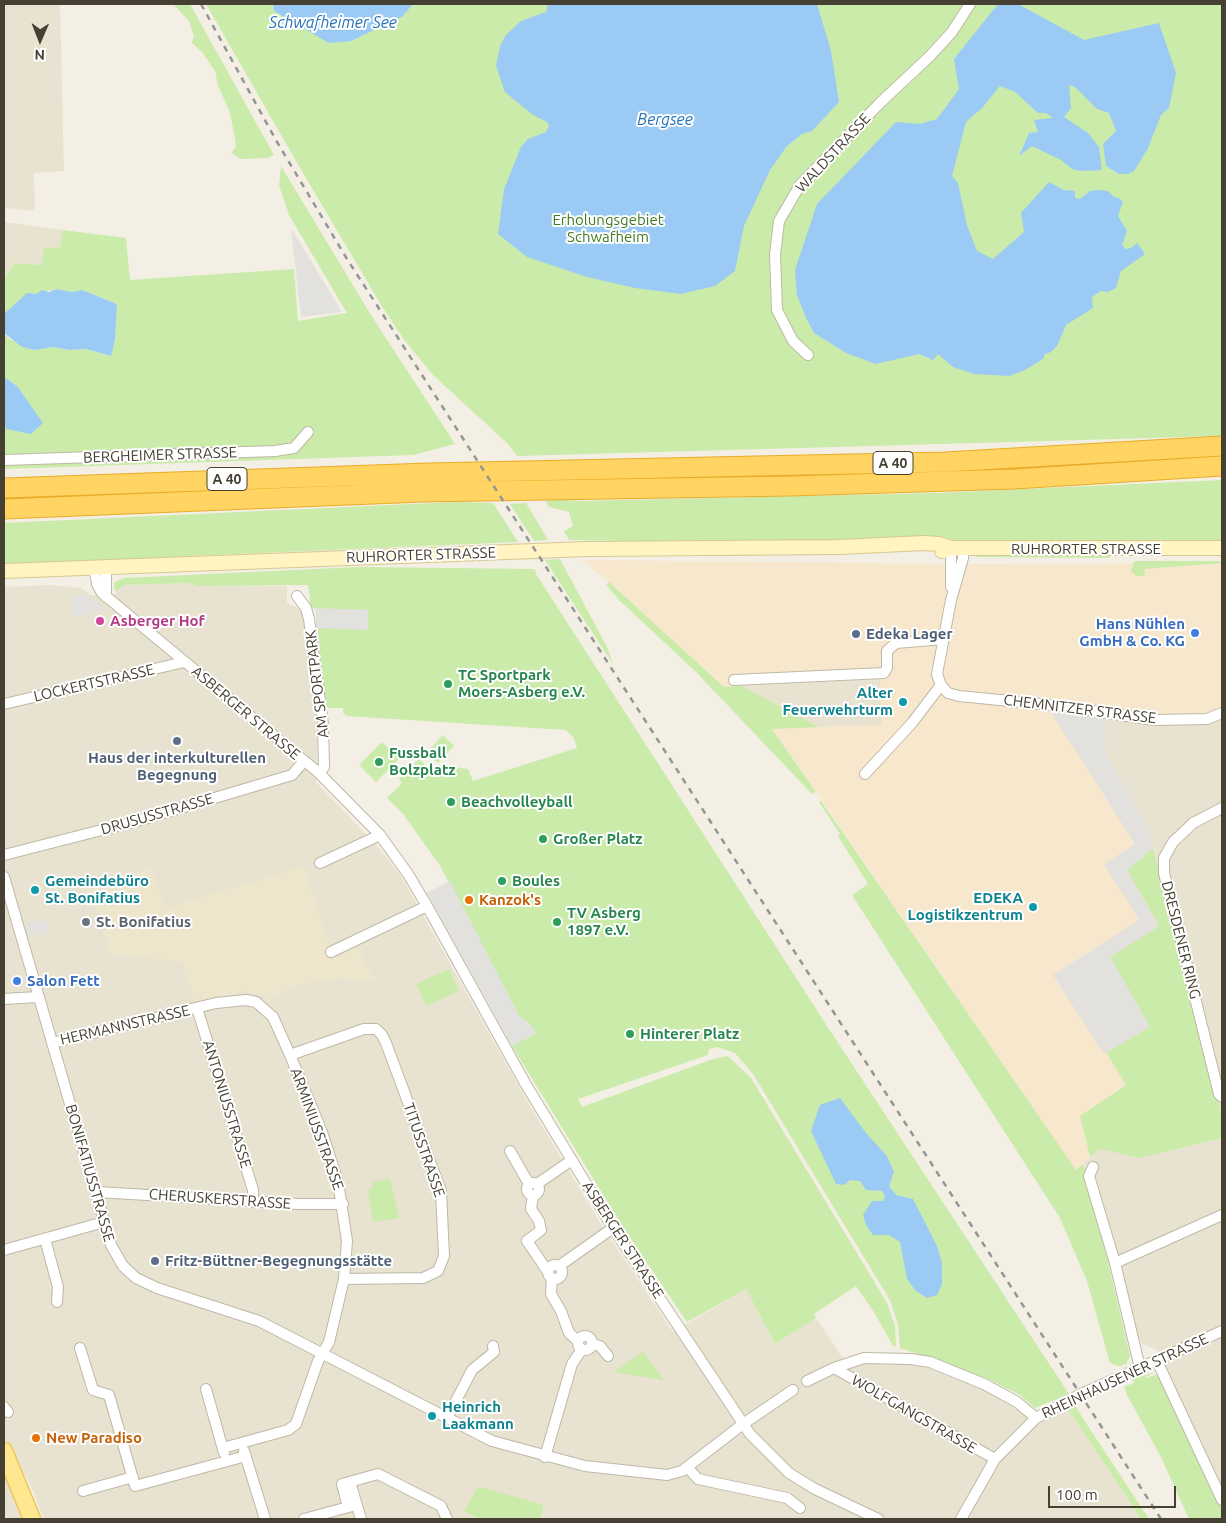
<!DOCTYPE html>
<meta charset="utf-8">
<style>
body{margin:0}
#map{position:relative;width:1226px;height:1523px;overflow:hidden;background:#f3efe4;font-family:Ubuntu,sans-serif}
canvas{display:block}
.frame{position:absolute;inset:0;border:5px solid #464033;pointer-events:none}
.north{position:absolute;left:15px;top:15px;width:50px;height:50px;-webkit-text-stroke:4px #fff;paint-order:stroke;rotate:181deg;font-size:14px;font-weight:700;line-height:20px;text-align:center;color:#464033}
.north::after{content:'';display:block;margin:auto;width:18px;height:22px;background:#464033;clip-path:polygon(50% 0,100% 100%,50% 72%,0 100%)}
.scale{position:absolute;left:1048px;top:1486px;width:128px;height:22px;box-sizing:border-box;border:2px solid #464033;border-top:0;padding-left:6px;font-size:15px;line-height:18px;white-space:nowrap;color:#464033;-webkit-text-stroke:4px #fff;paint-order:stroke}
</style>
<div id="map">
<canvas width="1226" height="1523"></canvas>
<div class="frame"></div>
<div class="north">N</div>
<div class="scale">100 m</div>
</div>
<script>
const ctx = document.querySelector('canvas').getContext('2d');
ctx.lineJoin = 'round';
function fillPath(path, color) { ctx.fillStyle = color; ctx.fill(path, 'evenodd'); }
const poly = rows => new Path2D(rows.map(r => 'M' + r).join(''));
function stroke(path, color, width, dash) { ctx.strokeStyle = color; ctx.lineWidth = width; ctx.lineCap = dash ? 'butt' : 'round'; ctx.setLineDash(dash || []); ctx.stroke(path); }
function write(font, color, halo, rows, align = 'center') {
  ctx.font = font + ' Ubuntu,sans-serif'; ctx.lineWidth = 4; ctx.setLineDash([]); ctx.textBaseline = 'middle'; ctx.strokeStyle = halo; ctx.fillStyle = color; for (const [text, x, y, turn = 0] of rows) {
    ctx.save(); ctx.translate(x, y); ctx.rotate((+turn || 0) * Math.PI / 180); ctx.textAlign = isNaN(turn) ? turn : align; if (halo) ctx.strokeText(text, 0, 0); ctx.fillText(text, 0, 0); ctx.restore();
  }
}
const residential = poly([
 [4,4,60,4,64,171,34,173,35,211,6,208,4,220],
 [4,222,63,230,60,248,42,265,14,263,4,279],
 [188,583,200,586,287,586,287,603,303,610,318,716,316,782,379,848,401,876,519,1087,602,1226,673,1332,746,1289,775,1344,816,1318,841,1356,860,1365,890,1361,928,1368,997,1395,1023,1414,1035,1418,1044,1412,1067,1408,1141,1519,540,1519,544,1506,478,1486,464,1511,478,1519,43,1519,32,1488,4,1437,4,587,50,585,82,588,90,595,115,594,124,585],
 [881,679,882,725,819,727,742,686],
 [1222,715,1222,1115,1202,1044,1149,831,1105,751,1105,717],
 [1222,1138,1222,1491,1157,1350,1143,1344,1139,1339,1121,1272,1084,1163,1100,1148,1140,1158],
 [4,1452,32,1519,4,1519]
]);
const commercial = poly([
 [582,560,974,564,1222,563,1222,712,1207,718,1105,717,1105,751,1149,831,1153,848,1127,870,1159,926,1150,1027,1127,1085,1080,1116,1090,1157,1076,1171,772,728,882,725,880,679,724,687,609,582]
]);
const education = poly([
 [304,866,332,954,357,946,375,981,339,978,293,986,267,1000,261,995,245,991,195,1001,182,962,109,954,107,947,111,942,103,933,105,922,102,917,99,916,99,910,94,904,92,909,90,906,87,908,82,885,152,868,165,908]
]);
const green = poly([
 [173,4,190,4,274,155,268,158,241,159,231,153,236,147,235,138,230,113,217,83,216,73,203,53,192,43,194,36,189,21],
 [206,4,273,4,274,11,403,16,413,4,1222,4,1222,436,517,456,508,444,434,376,405,341,381,305,296,161],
 [281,166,369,312,455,444,413,455,4,469,4,423,6,429,17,386,4,377,4,333,9,339,35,350,53,347,69,350,86,349,110,356,115,340,117,304,82,290,72,292,56,289,36,294,4,314,4,279,14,263,42,265,44,247,60,248,63,230,126,238,130,280,294,269,298,321,347,313,289,215,279,185],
 [1222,455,1222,459,1204,460,896,474,533,481,531,478],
 [477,479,480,482,4,499,4,496],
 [1222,480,1222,540,779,543,569,540,564,531,573,526,569,512,549,507,544,498,580,501,938,493],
 [455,502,493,503,518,542,4,564,4,523],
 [526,503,547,538,548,540,534,541,510,504],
 [982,555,1107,555,1111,558,975,557],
 [560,559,607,647,613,664,545,560],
 [1134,561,1222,561,1222,563,1144,569,1145,576,1136,576,1131,571],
 [358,567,535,569,536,574,827,1026,1069,1394,1035,1408,1020,1395,986,1378,900,1348,898,1324,890,1300,753,1074,735,1053,717,1047,709,1049,708,1055,578,1099,582,1107,713,1059,728,1056,751,1078,887,1303,895,1326,896,1346,893,1346,874,1312,856,1286,814,1314,816,1318,775,1344,746,1289,687,1322,623,1227,512,1046,536,1033,529,1023,519,1016,439,864,403,814,387,798,402,783,399,779,419,759,428,768,437,765,468,769,473,781,577,748,574,738,566,730,347,716,343,713,343,708,325,708,316,609,311,608,308,585,199,586,188,583,124,585,116,592,114,587,115,582,124,578],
 [609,582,724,687,742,686,819,727,772,729,816,792,812,794,696,672,619,600,606,585],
 [443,735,454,746,438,763,427,752],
 [382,742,399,759,376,782,359,765],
 [821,801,1076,1170,1083,1164,1088,1176,1130,1356,1126,1364,1119,1366,1110,1363,1087,1281,1060,1218,852,895,868,884,838,836,840,834,819,802],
 [1153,848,1202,1044,1222,1115,1222,1138,1140,1158,1100,1149,1090,1157,1080,1116,1126,1085,1106,1052,1150,1027,1110,957,1159,926,1127,870],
 [449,969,459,991,426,1006,416,984],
 [390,1179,399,1218,373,1222,368,1190,373,1188,372,1182],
 [643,1352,664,1380,613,1372,615,1371],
 [1154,1373,1142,1379,1156,1375,1160,1378,1222,1509,1222,1519,1189,1519,1161,1457,1128,1397,1124,1387,1134,1383,1132,1378],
 [1075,1405,1082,1417,1149,1519,1141,1519,1067,1408],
 [478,1486,544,1505,540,1519,479,1519,464,1511]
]);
const parking = poly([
 [291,228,342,312,301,317],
 [85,594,98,603,106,609,75,617,69,598],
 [316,608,368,610,368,630,316,628],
 [1049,709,1105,717,1105,751,1149,831,1153,848,1127,870,1159,926,1110,957,1150,1027,1104,1054,1053,975,1139,920,1104,864,1135,844],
 [450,881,519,1016,529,1023,536,1033,512,1046,427,893],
 [46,919,50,932,29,937,26,924]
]);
const water = poly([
 [273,4,413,4,403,16,351,41,329,43,274,11],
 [548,4,817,4,831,51,839,102,812,131,802,134,787,146,770,170,744,226,735,271,715,286,681,294,635,288,587,277,527,257,498,234,504,189,521,147,528,139,546,132,549,126,547,122,533,115,505,92,496,66,500,46,506,35,521,21,546,12],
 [998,4,1018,4,1084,40,1159,23,1176,73,1169,108,1161,115,1148,148,1134,171,1128,174,1119,174,1106,166,1103,144,1116,131,1109,113,1097,109,1075,87,1069,85,1071,108,1064,117,1088,133,1099,147,1102,170,1082,171,1072,169,1061,160,1032,146,1019,156,1029,133,1038,132,1034,120,1053,118,1046,113,1038,113,1015,92,1000,86,982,108,966,122,952,176,958,183,967,225,977,251,993,259,1024,232,1021,213,1049,182,1064,190,1075,191,1075,198,1080,199,1090,191,1100,190,1108,191,1114,197,1119,198,1123,202,1118,216,1127,231,1122,245,1126,249,1131,248,1137,243,1145,254,1121,271,1116,288,1108,292,1101,291,1092,297,1093,308,1066,325,1057,346,1051,352,1045,354,1043,359,1025,370,1009,376,974,374,953,367,938,354,933,360,919,354,876,364,846,353,814,333,806,318,797,295,795,270,817,204,896,122,920,124,937,119,959,89,954,59],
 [56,289,72,292,82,290,117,304,115,340,111,356,86,349,69,350,53,347,35,350,22,347,4,333,4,314,27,293,36,294,42,290,49,292],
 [4,377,17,386,43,423,31,434,6,429,4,423],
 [840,1098,866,1133,887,1156,894,1172,889,1186,896,1195,913,1199,937,1246,942,1262,942,1284,937,1295,927,1298,916,1291,907,1279,900,1242,889,1235,873,1235,866,1225,863,1215,872,1201,883,1201,885,1196,882,1191,866,1190,860,1181,850,1180,844,1185,836,1184,811,1131,820,1105]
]);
const minor = poly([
 [808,355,793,341,777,310,775,255,779,221,800,185,881,102,930,56,952,32,970,4],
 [4,460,275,451,294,448,308,432],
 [951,548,951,587],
 [94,567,97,584,102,593,319,773,380,835,408,874,427,906,525,1083,613,1228,750,1434,789,1473,815,1489,878,1519],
 [106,567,106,597],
 [297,596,306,608,309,619,323,724,324,767,319,773],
 [734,680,884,673,887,668,887,651,896,643,944,639],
 [941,685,948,693,959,696,1061,706,1154,720,1207,719,1222,713],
 [4,704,184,662],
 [865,774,912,723,941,685,937,674,951,600,963,558,963,548],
 [1222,808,1193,823,1173,842,1164,858,1164,873,1219,1094,1222,1097],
 [4,855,137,821,292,775,304,761],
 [320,863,380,835],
 [4,877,111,1245,123,1266,136,1278,157,1288,259,1321,492,1441,585,1466,667,1475,682,1471,743,1424,793,1390],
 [331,952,427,906],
 [4,999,37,997],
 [197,1008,253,1190,253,1202],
 [52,1043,216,1003,246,1000,256,1002,273,1017,290,1055,322,1132,338,1182,347,1241,344,1279,329,1342,318,1361,296,1424,288,1430,223,1448],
 [290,1055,364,1029,376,1029,382,1035,386,1043,441,1191,444,1256,438,1271,423,1278,344,1279],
 [510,1151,529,1184],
 [1093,1167,1089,1176,1115,1263,1140,1368],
 '527 1189a6 6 0 1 1 12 0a6 6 0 1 1-12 0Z',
 [537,1184,572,1160],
 [97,1192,299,1204,343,1204],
 [533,1195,531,1209,539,1221,541,1230,527,1241,548,1272],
 [45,1239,58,1287,57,1302],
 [4,1250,104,1222],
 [1115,1263,1222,1215],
 '548 1272a7 7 0 1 1 14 0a7 7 0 1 1-14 0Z',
 [559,1266,613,1228],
 [552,1278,551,1294,561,1311,569,1333,578,1341],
 '578 1343a7 7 0 1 1 14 0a7 7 0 1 1-14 0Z',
 [592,1344,600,1346,608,1356],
 [80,1348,93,1390,109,1395,135,1486,246,1456],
 [1157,1361,1222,1500],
 [834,1368,995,1459],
 [807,1381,834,1368,864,1358,911,1359,930,1362,984,1384,1017,1402,1036,1418],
 [206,1389,224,1453],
 [4,1407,8,1412],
 [447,1418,472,1370,494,1352,493,1346],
 [244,1451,265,1519],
 [545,1457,572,1364,582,1349],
 [688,1468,698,1479,787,1498,800,1508],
 [350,1482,361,1519],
 [83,1491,133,1477],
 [348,1507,342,1484,378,1474,441,1506,447,1519],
 [304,1519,356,1505],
 [961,1519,995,1459,1036,1418,1079,1395,1222,1331]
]);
const secondary = poly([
 [942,551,951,548,1222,548],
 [4,571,587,549,839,547,924,543,939,544,951,548]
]);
const primary = poly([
 [4,1451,32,1519]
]);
const motorway = poly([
 [4,488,429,473,945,462,1222,446],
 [4,509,422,492,792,486,1015,479,1222,466]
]);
const rail = poly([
 [201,4,277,142,347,259,1161,1519]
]);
const markers = [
 [100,621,5,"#d1479c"],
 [1195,633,5,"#3f7fe0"],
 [856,634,5,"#5c6f8a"],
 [448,684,5,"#2e9e5b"],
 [903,702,5,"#0f9aa8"],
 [177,741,5,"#5c6f8a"],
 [379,762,5,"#2e9e5b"],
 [451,802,5,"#2e9e5b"],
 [543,839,5,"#2e9e5b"],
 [502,881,5,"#2e9e5b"],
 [35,890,5,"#0f9aa8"],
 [469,900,5,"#e8710a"],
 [1033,907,5,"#0f9aa8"],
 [86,922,5,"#6b7280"],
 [557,922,5,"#2e9e5b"],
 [17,981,5,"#3f7fe0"],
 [630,1034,5,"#2e9e5b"],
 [155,1261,5,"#5c6f8a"],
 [432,1416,5,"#0f9aa8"],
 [36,1438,5,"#e8710a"]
];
const shields = [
 [893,463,40],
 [227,479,40]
];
const shieldNames = [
 ["A 40",893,463],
 ["A 40",227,479]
];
const streetNames = [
 ["WALDSTRASSE",833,153,-47],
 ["BERGHEIMER STRASSE",160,455,-2],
 ["RUHRORTER STRASSE",1086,549],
 ["RUHRORTER STRASSE",421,555,-2],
 ["LOCKERTSTRASSE",94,683,-13],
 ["AM SPORTPARK",317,684,-97],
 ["CHEMNITZER STRASSE",1080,709,7],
 ["ASBERGER STRASSE",246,713,40],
 ["DRUSUSSTRASSE",157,814,-16],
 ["DRESDENER RING",1181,940,76],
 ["HERMANNSTRASSE",125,1025,-13],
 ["ANTONIUSSTRASSE",227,1104,73],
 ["ARMINIUSSTRASSE",317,1129,70],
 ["TITUSSTRASSE",424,1150,71],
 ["BONIFATIUSSTRASSE",90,1173,74],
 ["CHERUSKERSTRASSE",220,1199,4],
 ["ASBERGER STRASSE",623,1240,57],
 ["RHEINHAUSENER STRASSE",1125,1376,-25],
 ["WOLFGANGSTRASSE",914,1414,30]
];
const parkNames = [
 ["Erholungsgebiet",608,220],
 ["Schwafheim",608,237]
];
const hotelNames = [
 ["Asberger Hof",110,621]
];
const shopNames = [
 ["Hans Nühlen",1185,624],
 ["GmbH & Co. KG",1185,641],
 ["Salon Fett",27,981,"left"]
];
const serviceNames = [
 ["Edeka Lager",866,634],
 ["Haus der interkulturellen",177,758,"center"],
 ["Begegnung",177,775,"center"],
 ["Fritz-Büttner-Begegnungsstätte",165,1261]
];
const leisureNames = [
 ["TC Sportpark",458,675],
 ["Moers-Asberg e.V.",458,692],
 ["Fussball",389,753],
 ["Bolzplatz",389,770],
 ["Beachvolleyball",461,802],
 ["Großer Platz",553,839],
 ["Boules",512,881],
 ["TV Asberg",567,913],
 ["1897 e.V.",567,930],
 ["Hinterer Platz",640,1034]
];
const cultureNames = [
 ["Alter",893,693],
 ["Feuerwehrturm",893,710],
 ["Gemeindebüro",45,881,"left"],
 ["St. Bonifatius",45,898,"left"],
 ["EDEKA",1023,898],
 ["Logistikzentrum",1023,915],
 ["Heinrich",442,1407,"left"],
 ["Laakmann",442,1424,"left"]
];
const foodNames = [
 ["Kanzok's",479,900],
 ["New Paradiso",46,1438]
];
const worshipNames = [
 ["St. Bonifatius",96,922]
];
const waterNames = [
 ["Schwafheimer See",333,23],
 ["Bergsee",665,120]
];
fillPath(residential, '#e8e2d1');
fillPath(commercial, '#f7e8cd');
fillPath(education, '#eee6cc');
fillPath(green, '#caeba9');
fillPath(parking, '#e3e1dd');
fillPath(water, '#9bcbf5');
stroke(minor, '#bfb8a6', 12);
stroke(secondary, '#d6c890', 16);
stroke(primary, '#ecc859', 19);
stroke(motorway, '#e9ac28', 21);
stroke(minor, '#fff', 10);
stroke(secondary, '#fff4c2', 14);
stroke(primary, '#ffe691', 16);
stroke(motorway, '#ffd463', 19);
stroke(rail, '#959595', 2.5, [6, 6]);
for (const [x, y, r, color] of markers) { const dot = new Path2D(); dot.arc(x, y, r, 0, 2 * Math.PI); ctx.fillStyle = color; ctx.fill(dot); stroke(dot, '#fff', 2); }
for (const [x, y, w] of shields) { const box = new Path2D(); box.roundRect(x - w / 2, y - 11.5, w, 23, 4); ctx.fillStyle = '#fff'; ctx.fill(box); stroke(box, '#464033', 1); }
write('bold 14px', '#464033', null, shieldNames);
write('15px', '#464033', '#fff', streetNames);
write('15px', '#3f7c22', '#fff', parkNames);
write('bold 15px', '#b23c85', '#fff', hotelNames, 'left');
write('bold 15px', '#366cbe', '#fff', shopNames, 'right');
write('bold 15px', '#4e5e75', '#fff', serviceNames, 'left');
write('bold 15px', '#27864d', '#fff', leisureNames, 'left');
write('bold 15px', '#0d838f', '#fff', cultureNames, 'right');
write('bold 15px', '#c56008', '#fff', foodNames, 'left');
write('bold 15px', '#5b616d', '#fff', worshipNames, 'left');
write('italic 16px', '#2572b9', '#fff', waterNames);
</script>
